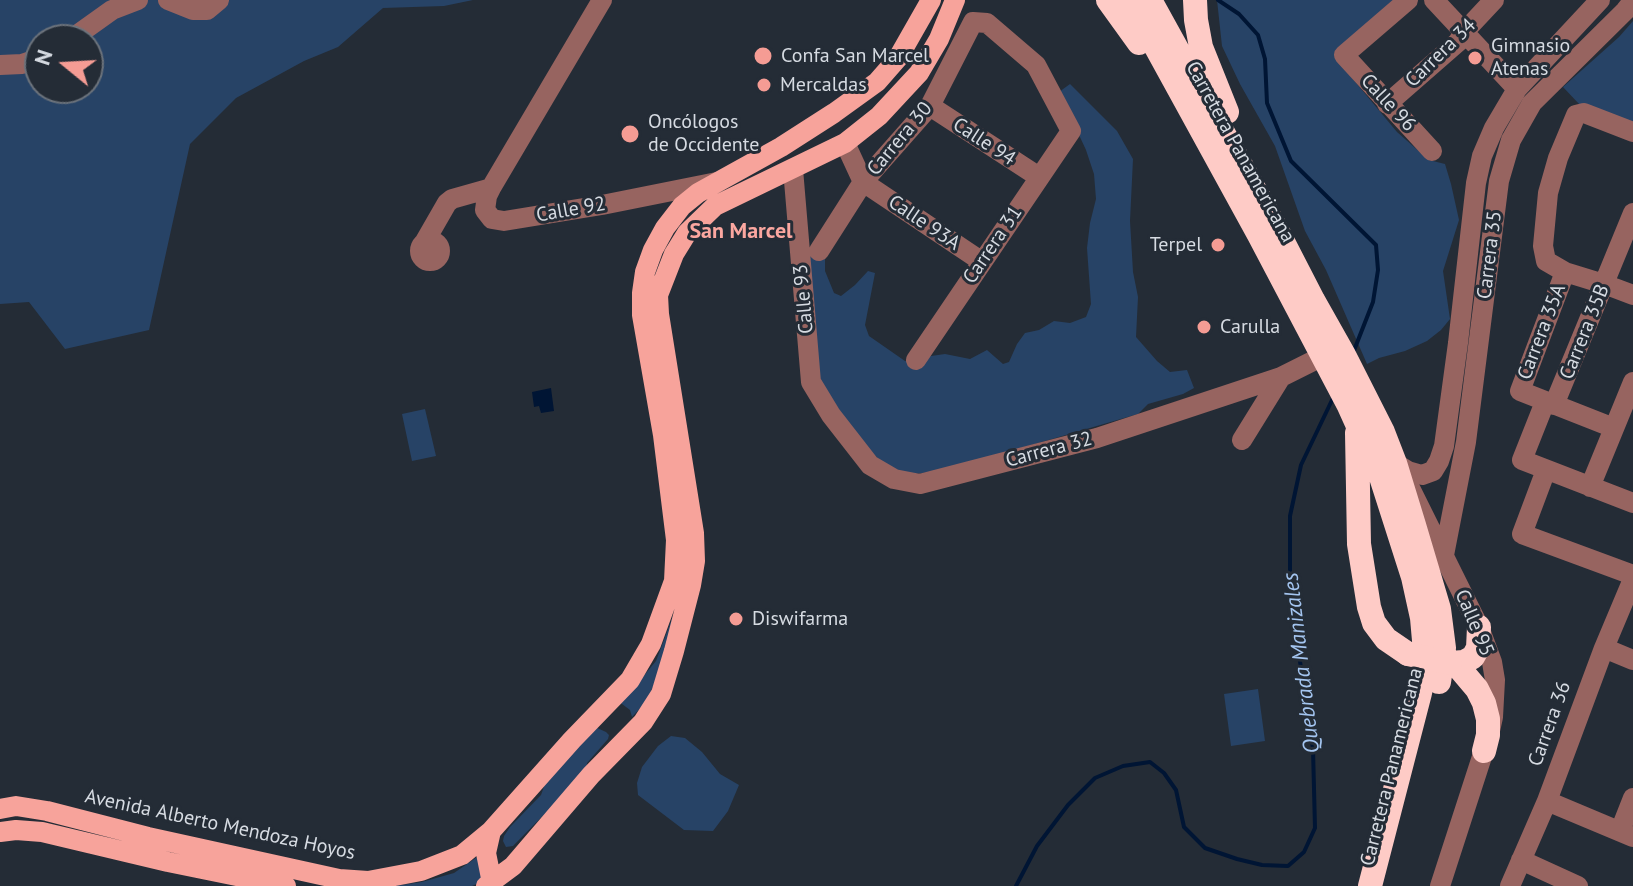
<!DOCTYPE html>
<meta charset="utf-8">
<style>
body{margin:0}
#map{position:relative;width:1633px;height:886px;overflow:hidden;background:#242c36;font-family:"PT Sans",sans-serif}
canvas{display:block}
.north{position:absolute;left:24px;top:24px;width:80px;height:80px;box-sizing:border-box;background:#242c36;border:2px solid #6b727b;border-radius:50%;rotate:288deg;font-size:22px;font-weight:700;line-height:32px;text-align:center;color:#d6dbe2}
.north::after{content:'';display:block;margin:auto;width:28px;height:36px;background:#f59c94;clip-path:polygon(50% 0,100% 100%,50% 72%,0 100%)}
</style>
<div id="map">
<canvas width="1633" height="886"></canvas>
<div class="north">N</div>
</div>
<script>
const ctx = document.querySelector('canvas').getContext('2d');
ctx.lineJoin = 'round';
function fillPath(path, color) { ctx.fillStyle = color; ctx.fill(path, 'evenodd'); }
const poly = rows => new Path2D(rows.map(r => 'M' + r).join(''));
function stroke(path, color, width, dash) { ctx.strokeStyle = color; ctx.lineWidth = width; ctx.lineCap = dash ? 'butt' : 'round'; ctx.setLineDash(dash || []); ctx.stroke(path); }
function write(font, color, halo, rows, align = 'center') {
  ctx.font = font + ' "PT Sans",sans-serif'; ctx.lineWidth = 6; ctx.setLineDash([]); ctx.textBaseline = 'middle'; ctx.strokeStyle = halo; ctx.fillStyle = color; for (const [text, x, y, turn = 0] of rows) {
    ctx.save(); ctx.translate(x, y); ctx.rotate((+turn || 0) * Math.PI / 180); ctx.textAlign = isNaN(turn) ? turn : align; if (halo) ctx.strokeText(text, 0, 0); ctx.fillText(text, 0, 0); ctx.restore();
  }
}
const green = poly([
 [0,0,473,0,444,6,383,8,338,47,304,61,236,98,190,144,149,330,65,349,29,302,0,304],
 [40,40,88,40,88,88,40,88],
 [1217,0,1397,0,1336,55,1352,78,1397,132,1429,160,1445,164,1451,184,1459,220,1443,271,1450,319,1441,330,1427,341,1405,351,1379,358,1367,364,1326,270,1305,231,1275,146,1240,84,1222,46],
 [1633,21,1633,126,1580,105,1563,87,1619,37],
 [1070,84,1117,131,1133,159,1130,221,1133,272,1138,297,1136,337,1157,361,1170,372,1187,370,1194,388,1183,394,1148,404,1138,414,942,471,913,474,888,468,866,447,839,410,817,375,805,262,813,242,818,255,825,254,825,271,834,293,841,296,855,285,868,271,875,273,865,325,869,336,905,361,919,363,931,356,945,354,970,359,987,350,1003,364,1009,362,1017,344,1025,333,1039,330,1054,321,1070,323,1086,317,1091,304,1087,248,1090,223,1096,199,1094,174,1086,150,1059,92],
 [425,409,436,456,412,461,402,414],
 [673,616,671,643,647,701,632,717,630,710,618,701,636,685,656,661],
 [1258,689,1265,741,1231,746,1224,694],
 [595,727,606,732,609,735,608,739,587,763,586,772,513,846,506,847,503,841,504,836,510,827,541,795,547,778],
 [671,736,685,738,702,752,720,774,739,785,728,811,713,831,684,830,638,795,637,783,642,767,658,746],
 [483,853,488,879,472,886,353,886,402,885,422,882,454,873]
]);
const water = poly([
 [551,388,554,411,541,413,539,406,534,407,532,392]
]);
const stream = poly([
 [1218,0,1239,14,1258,35,1265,59,1267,103,1291,161,1376,245,1378,270,1373,302,1353,353],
 [1016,886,1037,846,1068,805,1095,778,1123,766,1150,762,1164,773,1176,790,1184,827,1205,848,1237,859,1262,865,1288,866,1304,852,1315,828,1313,749,1290,594,1290,516,1301,465,1333,398]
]);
const minor = poly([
 [168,0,193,10,207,10,219,0],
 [602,0,491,188,487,196,485,210,492,219,504,221,602,205,717,182],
 [1408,0,1344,55,1432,151],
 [1434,0,1517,89],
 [70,40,112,10,138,0],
 [0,65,22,64,40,58],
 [1387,104,1458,42,1464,32,1494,0],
 [930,106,1039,177],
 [1633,132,1584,113,1576,115,1558,158,1548,193,1543,246,1546,261,1565,272,1604,284,1633,295],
 [845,143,863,182,981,261],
 [793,169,811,382,831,415,870,465,894,479,920,484,1097,438,1281,377,1323,356],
 '420 251a10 10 0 1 1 20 0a10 10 0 1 1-20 0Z',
 [424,243,447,203,452,199,491,188],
 [819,251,863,182,930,106,973,22,987,23,1036,65,1071,131,916,360],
 [1565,272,1520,391,1614,428],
 [1545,402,1522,460,1633,503],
 [1554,405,1633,213],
 [1242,440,1281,377],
 [1395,463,1408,471,1422,475,1433,471,1439,461,1444,446,1458,343,1476,183,1482,156,1494,128,1517,89,1600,0],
 [1546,470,1522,534,1633,575],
 [1590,487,1633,382],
 [1411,490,1479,627,1492,662,1495,680,1493,717,1489,735,1440,886],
 [1444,555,1466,442,1499,181,1511,140,1532,103,1625,11,1633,1],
 [1604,648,1633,660],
 [1547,801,1633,837],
 [1620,831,1633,798],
 [1521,860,1578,886],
 [1510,886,1547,801,1604,648,1633,579]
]);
const major = poly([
 [0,809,16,806,47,811,148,837,339,879,368,881,421,871,462,855,491,831,572,740,630,680,651,644,674,581,676,540,663,435,642,315,642,293,645,272,653,250,665,228,682,206,698,193,781,147,834,113,877,82,898,58,931,0],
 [491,831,486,853,492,883],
 [0,832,16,830,42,832,168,862,286,886],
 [486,886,513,866,591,775,643,722,661,694,674,651,691,585,695,561,694,533,659,314,658,295,674,254,687,233,715,206,845,143,879,116,919,73,939,39,955,0]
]);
const highway = poly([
 [1108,0,1139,43],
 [1130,0,1259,235,1349,406,1381,477,1413,577,1422,618,1426,663,1420,693,1370,886],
 [1150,0,1278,232,1313,300,1344,355,1383,432,1395,463,1414,525,1439,609,1444,648,1439,682],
 [1195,0,1196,20,1201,47,1227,112],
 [1357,433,1359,544,1369,607,1374,623,1386,639,1408,654],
 [1450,663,1464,662,1473,657,1478,648,1479,627],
 [1455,663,1477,689,1484,703,1488,719,1488,735,1484,751]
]);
const highwayBridge = poly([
 [1408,654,1450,663]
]);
const markers = [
 [763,56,10,"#f59c94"],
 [1475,58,8,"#f59c94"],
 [764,85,8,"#f59c94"],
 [630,134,10,"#f59c94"],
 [1218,245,8,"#f59c94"],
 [1204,327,8,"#f59c94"],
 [736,619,8,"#f59c94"]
];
const poiNames = [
 ["Gimnasio",1491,46],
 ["Atenas",1491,69],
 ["Confa San Marcel",781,56],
 ["Mercaldas",780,85],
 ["Oncólogos",648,122],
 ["de Occidente",648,145],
 ["Terpel",1202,245,"right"],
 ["Carulla",1220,327],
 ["Diswifarma",752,619]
];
const streetNames = [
 ["Carrera 34",1441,53,-44],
 ["Calle 96",1388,103,47],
 ["Carrera 30",900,139,-50],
 ["Calle 94",984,142,33],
 ["Carretera Panamericana",1240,152,61],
 ["Calle 92",571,210,-10],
 ["Calle 93A",924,223,34],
 ["Carrera 31",993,245,-56],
 ["Carrera 35",1490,255,-83],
 ["Calle 93",804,299,-95],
 ["Carrera 35A",1542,332,-69],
 ["Carrera 35B",1585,332,-68],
 ["Carrera 32",1049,450,-15],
 ["Calle 95",1474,623,67],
 ["Carrera 36",1550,724,-70],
 ["Carretera Panamericana",1392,767,-76],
 ["Avenida Alberto Mendoza Hoyos",220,825,12]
];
const neighbourhoodNames = [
 ["San Marcel",741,232]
];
const waterNames = [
 ["Quebrada Manizales",1302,663,-97]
];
fillPath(green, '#274366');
fillPath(water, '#001534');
stroke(stream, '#001534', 4);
stroke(minor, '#976460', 20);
stroke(major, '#f7a39b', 20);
stroke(highway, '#fecbc6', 24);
stroke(highwayBridge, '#fecbc6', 24);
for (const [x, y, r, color] of markers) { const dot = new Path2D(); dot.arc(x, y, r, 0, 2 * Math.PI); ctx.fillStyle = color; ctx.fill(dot); stroke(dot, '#242c36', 3); }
write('20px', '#d6dbe2', '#242c36', poiNames, 'left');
write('20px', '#d6dbe2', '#242c36', streetNames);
write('bold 22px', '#fba7a0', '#242c36', neighbourhoodNames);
write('italic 22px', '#a4c5f0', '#242c36', waterNames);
</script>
